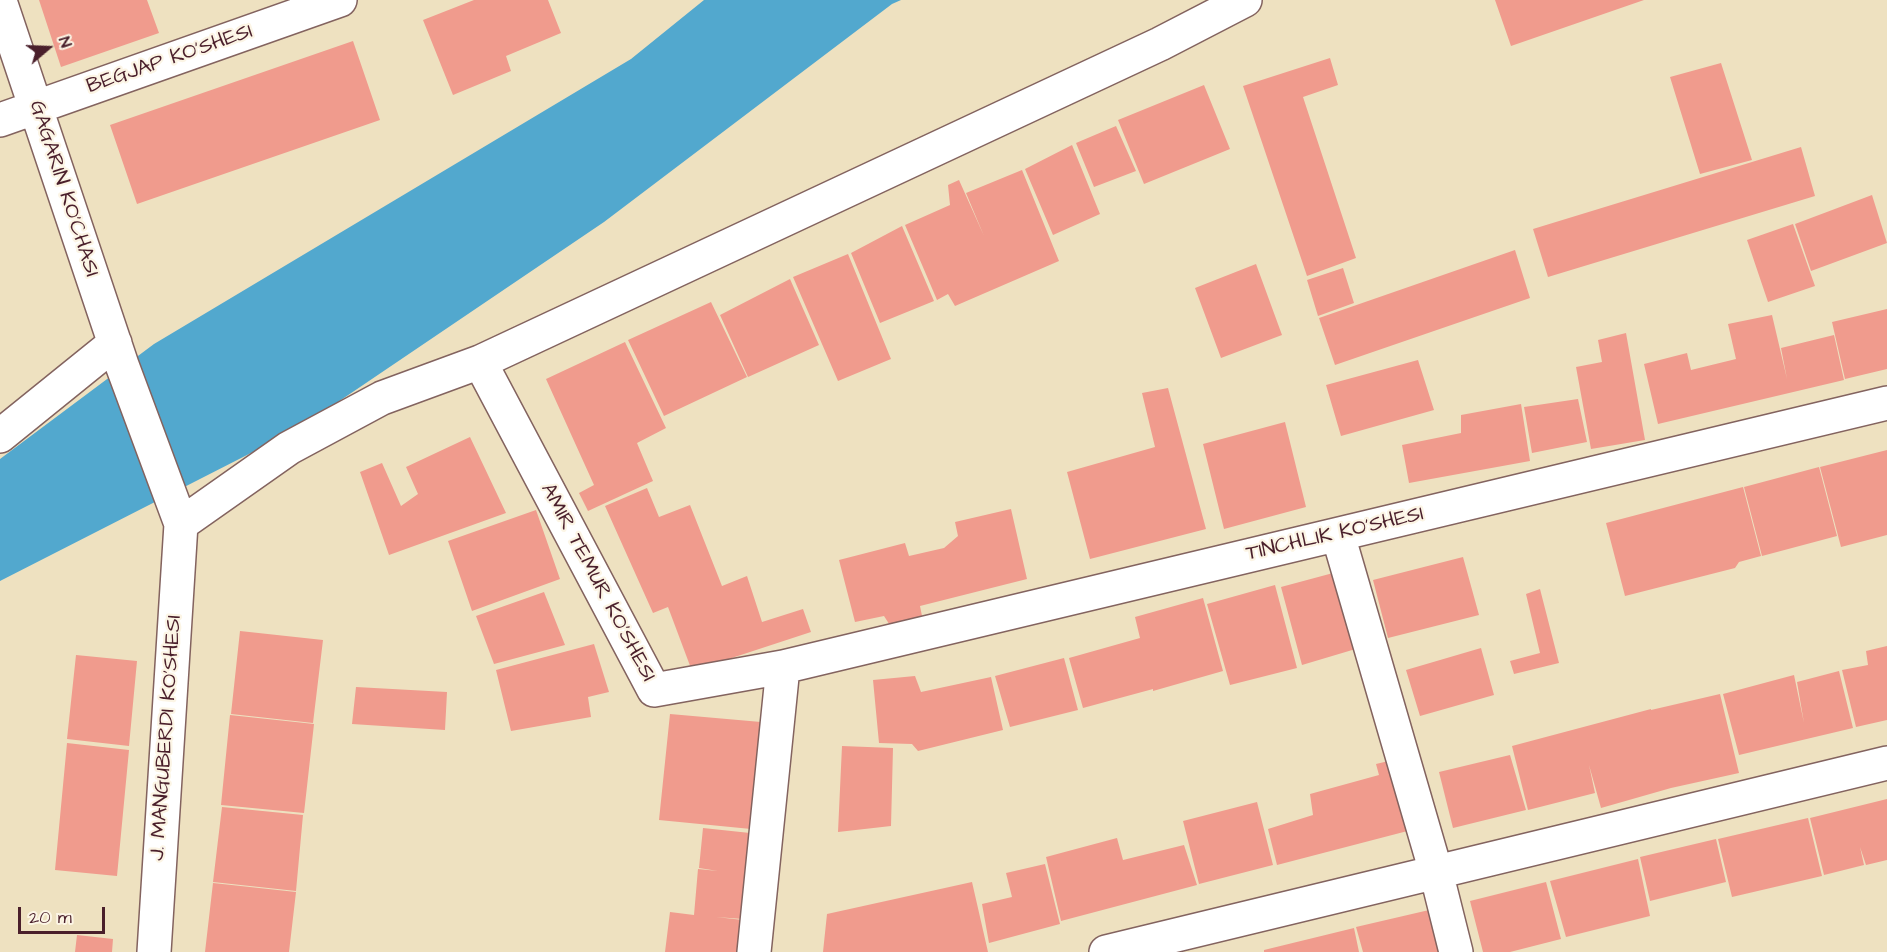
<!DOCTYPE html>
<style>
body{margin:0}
#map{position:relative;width:1887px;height:952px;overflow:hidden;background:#eee1c0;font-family:"Architects Daughter",sans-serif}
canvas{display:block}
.north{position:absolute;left:18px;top:18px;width:60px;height:60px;-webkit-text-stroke:4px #fcf5e5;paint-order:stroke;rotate:71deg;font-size:16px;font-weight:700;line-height:24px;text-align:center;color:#4a1f2b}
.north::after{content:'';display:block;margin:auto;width:21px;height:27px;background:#4a1f2b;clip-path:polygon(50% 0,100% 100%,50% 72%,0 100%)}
.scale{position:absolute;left:18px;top:907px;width:87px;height:27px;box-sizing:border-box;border:3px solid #4a1f2b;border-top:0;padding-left:8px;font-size:18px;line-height:21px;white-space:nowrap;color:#4a1f2b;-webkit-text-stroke:4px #fcf5e5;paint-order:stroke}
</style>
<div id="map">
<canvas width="1887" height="952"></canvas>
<div class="north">N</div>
<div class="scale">20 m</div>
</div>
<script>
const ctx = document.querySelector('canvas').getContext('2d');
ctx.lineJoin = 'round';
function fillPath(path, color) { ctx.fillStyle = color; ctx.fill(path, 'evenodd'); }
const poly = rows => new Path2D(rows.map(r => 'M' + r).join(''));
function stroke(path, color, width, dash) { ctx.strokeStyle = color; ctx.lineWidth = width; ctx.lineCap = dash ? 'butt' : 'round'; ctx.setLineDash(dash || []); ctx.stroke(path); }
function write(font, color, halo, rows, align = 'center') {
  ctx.font = font + ' "Architects Daughter",sans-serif'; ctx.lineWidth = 4.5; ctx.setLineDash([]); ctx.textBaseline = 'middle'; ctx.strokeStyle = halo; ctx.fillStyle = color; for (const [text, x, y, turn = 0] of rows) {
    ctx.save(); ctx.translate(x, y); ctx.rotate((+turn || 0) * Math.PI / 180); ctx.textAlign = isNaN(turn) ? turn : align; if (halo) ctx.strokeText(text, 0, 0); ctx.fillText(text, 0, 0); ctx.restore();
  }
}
const water = poly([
 [704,0,901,0,892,4,604,222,298,429,0,581,0,459,154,344,631,59]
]);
const building = poly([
 [39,0,147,0,159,33,61,67],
 [474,0,548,0,561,33,506,56,511,71,453,95,423,20],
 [1495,0,1644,0,1511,46],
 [353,41,380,120,137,204,110,125],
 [1330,58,1338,85,1303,97,1356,258,1307,276,1243,86],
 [1721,63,1752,160,1700,174,1670,77],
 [1204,85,1230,149,1144,184,1118,120],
 [1116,126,1136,171,1094,187,1076,143],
 [1072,145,1100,214,1053,235,1025,169],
 [1801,147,1815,196,1548,277,1533,229],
 [1022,170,1059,261,955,306,948,294,937,300,905,225,950,205,948,185,959,180,984,236,966,193],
 [1872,195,1887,243,1811,271,1795,224],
 [1793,224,1815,286,1768,302,1747,240],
 [902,226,934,301,880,323,851,253],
 [1515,250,1530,298,1335,365,1319,318],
 [848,254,891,359,838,381,793,277],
 [1256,264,1282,335,1221,358,1195,288],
 [1343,268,1354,303,1318,316,1307,280],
 [790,279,819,345,748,377,720,315],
 [711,302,747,377,664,416,628,340],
 [1887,309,1887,369,1845,379,1832,322],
 [1772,315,1787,379,1781,348,1834,335,1844,380,1658,424,1644,364,1687,353,1691,370,1736,359,1728,324],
 [1626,333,1645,440,1591,449,1576,367,1602,362,1598,340],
 [625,342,666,428,637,443,653,481,588,511,579,493,594,485,546,379],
 [1418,360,1434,410,1341,436,1326,385],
 [1168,388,1206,529,1090,559,1067,472,1155,447,1142,393],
 [1578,399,1587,442,1532,453,1524,407],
 [1521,404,1530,461,1409,483,1402,445,1461,433,1461,415],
 [1285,422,1306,507,1224,529,1203,444],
 [470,437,506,513,389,555,360,472,382,463,401,506,418,494,406,467],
 [1887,450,1887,535,1841,547,1820,467],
 [1819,467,1837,536,1762,556,1744,487],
 [1743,487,1761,556,1739,562,1735,568,1625,596,1606,523],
 [647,488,659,517,690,505,722,586,747,576,762,622,803,609,811,632,692,671,668,607,653,613,605,506],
 [1011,509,1027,579,920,606,923,621,893,630,884,616,855,622,839,560,905,543,909,556,944,548,958,536,955,522],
 [536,510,560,579,472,611,448,541],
 [1463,557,1479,615,1388,638,1373,580],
 [1348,569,1369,645,1302,665,1281,587],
 [1275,585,1297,668,1230,685,1207,604],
 [1540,589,1559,663,1514,674,1510,661,1540,653,1526,594],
 [544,592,565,645,494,664,476,616],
 [1203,598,1223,671,1153,691,1153,689,1083,708,1069,658,1140,638,1135,617],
 [240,631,323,640,313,723,231,714],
 [594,644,609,692,588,697,591,717,511,731,496,670],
 [1887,646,1887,720,1856,727,1842,670,1868,665,1866,651],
 [1481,648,1494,695,1420,716,1406,670],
 [76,655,137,661,129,746,67,739],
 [1064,658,1078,710,1010,727,995,676],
 [1839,671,1853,728,1739,755,1723,694,1794,675,1804,723,1797,682],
 [915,676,921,692,991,677,1003,730,918,751,912,744,879,743,873,680],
 [356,687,447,692,445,730,352,724],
 [1720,694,1739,773,1671,788,1601,808,1589,765,1595,793,1528,810,1512,746,1651,709,1651,710],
 [670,714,761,722,751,829,659,820],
 [230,715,314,724,304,813,221,805],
 [67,743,129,750,117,876,55,870],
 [842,746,893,748,891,826,838,832],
 [1510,755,1526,810,1453,828,1439,772],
 [1401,758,1419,828,1277,865,1268,829,1313,815,1310,794,1379,775,1376,764],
 [1887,799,1887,860,1866,865,1860,847,1864,865,1824,875,1810,818],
 [1257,802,1273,865,1199,884,1183,821],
 [222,807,303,815,296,891,213,882],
 [1808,818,1822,876,1732,897,1718,839],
 [703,828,750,833,743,919,716,917,743,920,739,952,665,952,670,912,694,915,698,869,718,871,699,868],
 [1117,838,1123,860,1184,845,1197,885,1061,921,1046,857],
 [1716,839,1726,882,1650,901,1640,857],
 [1638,859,1650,916,1566,937,1550,881],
 [1045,864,1060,924,989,943,982,904,1012,897,1006,873],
 [972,882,988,952,823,952,827,914],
 [1546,882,1561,939,1510,952,1483,952,1470,901],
 [213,883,296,892,289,952,205,952],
 [1442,907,1452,952,1363,952,1356,927],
 [1354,928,1359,952,1264,952,1264,950],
 [77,935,113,939,112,952,75,952]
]);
const minor = poly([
 [0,1,122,365,181,524,154,952],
 [0,120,340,0],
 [480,362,654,690,783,667,754,952],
 [0,436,115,343],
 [181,524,289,448,382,398,480,362,1160,44,1245,0],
 [1338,535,1436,872,1456,952],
 [783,667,1887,403],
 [1106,952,1887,763]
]);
const streetNames = [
 ["BEGJAP KO'SHESI",170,60,-19],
 ["GAGARIN KO'CHASI",63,189,72],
 ["TINCHLIK KO'SHESI",1335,535,-13],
 ["AMIR TEMUR KO'SHESI",597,583,62],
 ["J. MANGUBERDI KO'SHESI",167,738,-86]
];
fillPath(water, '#52a8ce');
fillPath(building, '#f09b8d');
stroke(minor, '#83635f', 36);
stroke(minor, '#fff', 33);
write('21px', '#4a1f2b', '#fcf5e5', streetNames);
</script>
